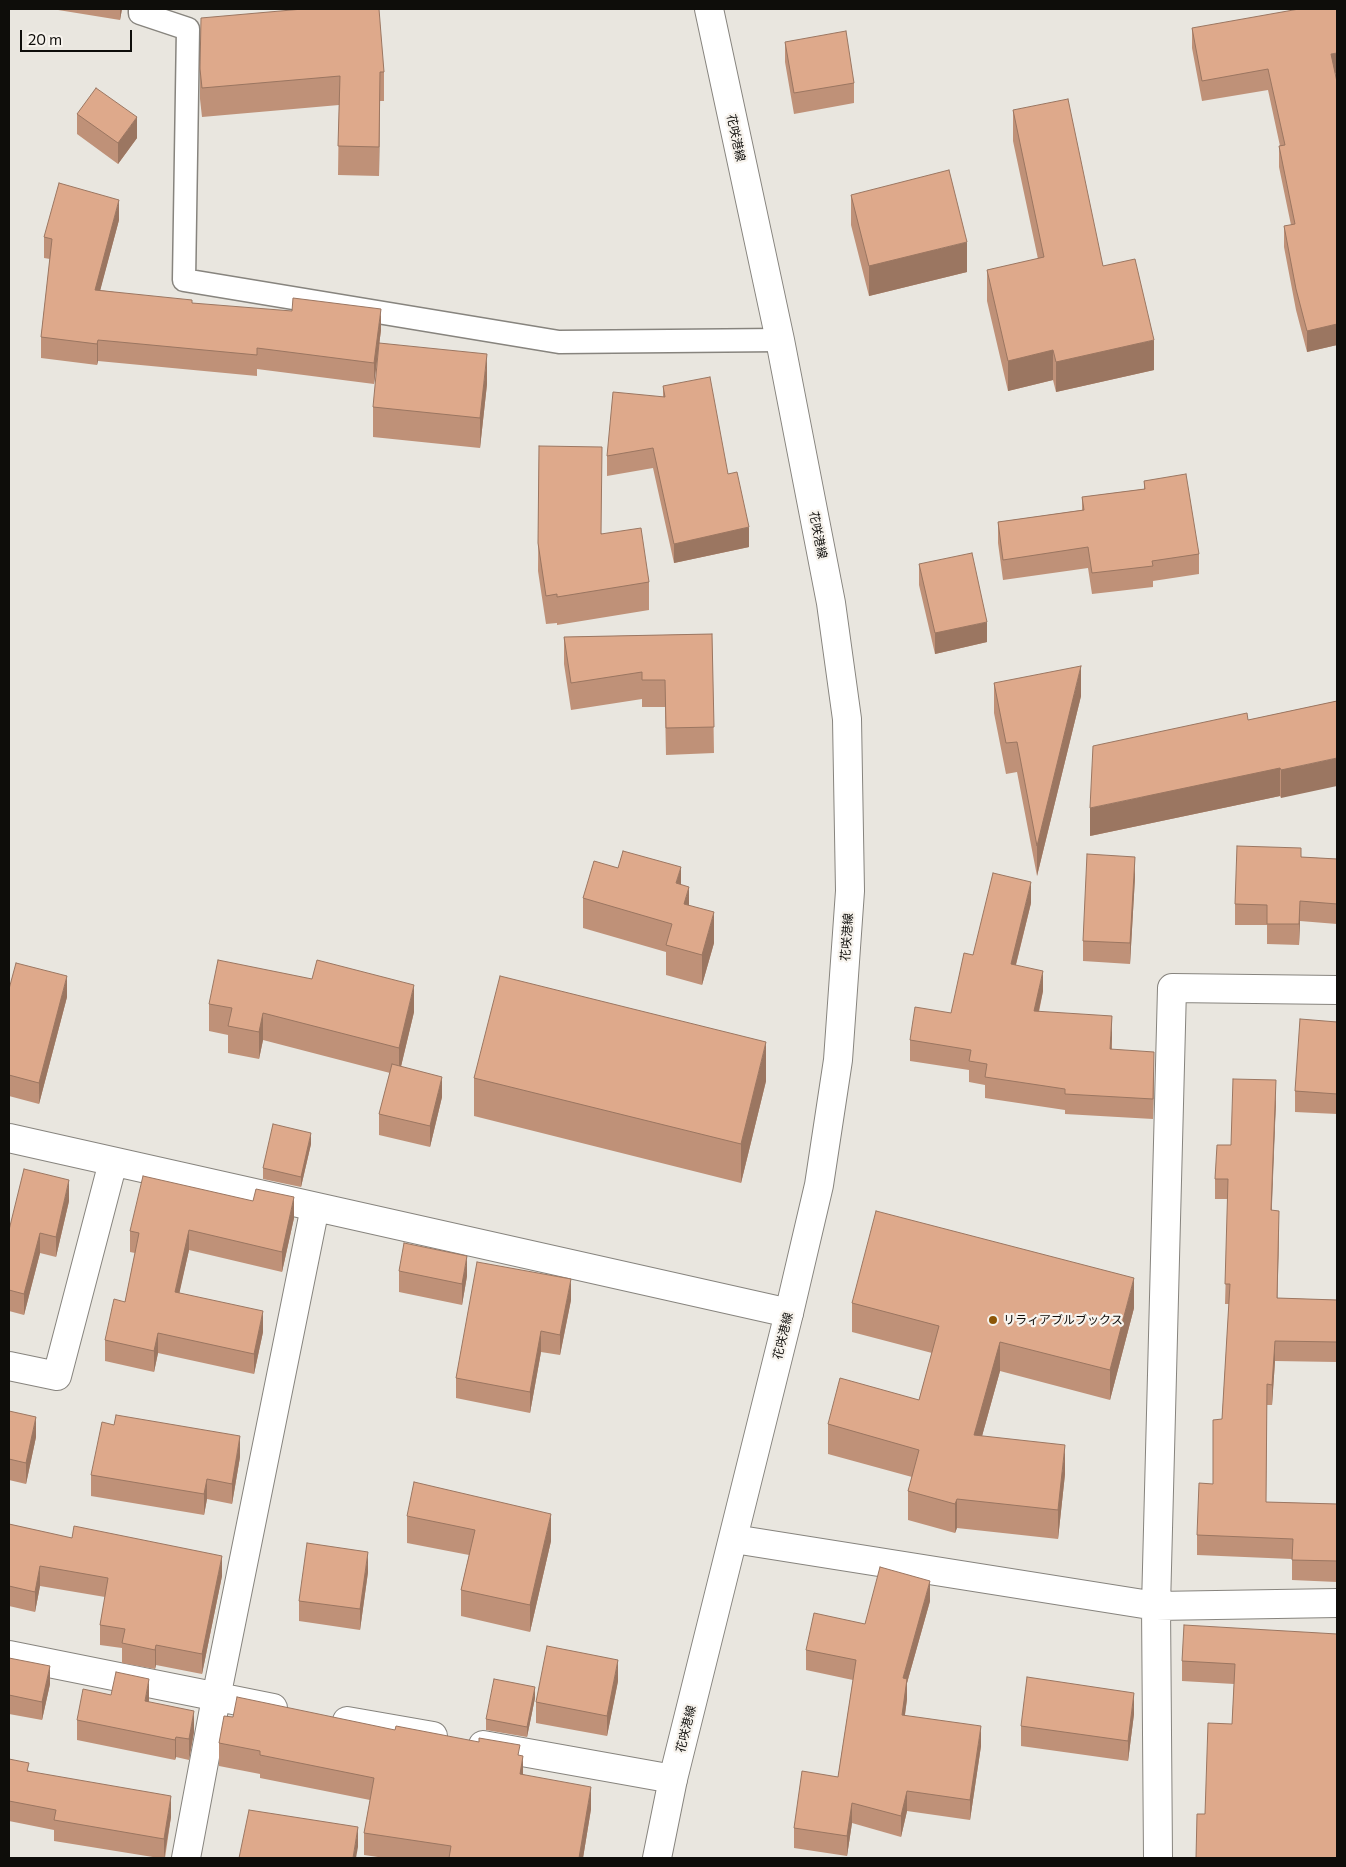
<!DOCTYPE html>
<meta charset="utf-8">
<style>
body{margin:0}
#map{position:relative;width:1346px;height:1867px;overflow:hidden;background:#e9e6df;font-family:Commissioner,sans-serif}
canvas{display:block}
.frame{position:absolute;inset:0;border:10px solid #0e0d0a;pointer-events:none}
.scale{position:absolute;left:20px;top:30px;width:112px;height:22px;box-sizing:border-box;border:2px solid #0e0d0a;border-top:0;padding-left:6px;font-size:15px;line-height:18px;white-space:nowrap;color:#0e0d0a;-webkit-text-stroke:4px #f7f3ed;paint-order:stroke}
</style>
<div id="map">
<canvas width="1346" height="1867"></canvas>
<div class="frame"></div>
<div class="scale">20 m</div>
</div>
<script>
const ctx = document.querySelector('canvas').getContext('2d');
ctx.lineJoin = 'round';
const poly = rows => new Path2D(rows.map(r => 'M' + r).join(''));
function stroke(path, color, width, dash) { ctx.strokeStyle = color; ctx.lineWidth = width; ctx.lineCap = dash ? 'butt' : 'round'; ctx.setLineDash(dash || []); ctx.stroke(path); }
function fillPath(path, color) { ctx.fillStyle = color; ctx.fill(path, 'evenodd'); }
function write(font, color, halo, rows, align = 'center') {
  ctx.font = font + ' Commissioner,"Noto Sans JP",sans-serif'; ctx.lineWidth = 4.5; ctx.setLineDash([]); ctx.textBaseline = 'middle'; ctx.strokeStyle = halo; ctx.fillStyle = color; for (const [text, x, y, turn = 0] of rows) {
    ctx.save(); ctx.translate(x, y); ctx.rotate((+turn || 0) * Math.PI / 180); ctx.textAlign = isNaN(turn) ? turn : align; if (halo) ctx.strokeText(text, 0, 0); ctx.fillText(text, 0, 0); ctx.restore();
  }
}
const service = poly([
 [140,9,140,13,188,29,184,280,559,342,780,340]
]);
const minor = poly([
 [9,1138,789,1313],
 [9,1366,57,1376,113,1162],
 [734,1539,1156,1606,1337,1603],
 [9,1655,273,1708],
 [347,1721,433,1736],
 [483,1745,673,1779],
 [186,1858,216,1698,315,1207],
 [1158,1858,1156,1606,1172,988,1337,990]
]);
const secondary = poly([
 [657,1858,673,1779,789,1313,819,1185,838,1060,850,891,847,719,831,603,780,340,709,9]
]);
const wall = poly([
 [52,9,122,9,120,20],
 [1192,28,1335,74,1337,82,1337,345,1307,352,1296,310,1284,247,1284,226,1291,225,1279,167,1279,146,1280,146,1268,90,1202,101,1192,48],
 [785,42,854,83,854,103,794,114,785,62],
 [200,69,384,72,384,101,380,101,379,176,338,175,339,105,202,117,200,99],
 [1013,110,1103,266,1154,370,1056,392,1053,380,1008,391,987,301,987,270,1038,259,1013,141],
 [77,114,137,138,118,164,77,134],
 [851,195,967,272,869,296,851,225],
 [119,220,100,290,381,330,374,384,257,369,257,376,98,361,97,365,41,358,41,337,50,259,44,258,44,237],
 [487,384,480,448,373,437,373,407],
 [663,386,728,474,749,547,674,563,653,468,607,476,607,456,663,397],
 [539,446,602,534,649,582,649,610,557,625,557,623,546,624,538,571],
 [1144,481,1199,554,1199,574,1153,581,1153,587,1092,594,1088,568,1003,580,998,543,998,522,1082,510,1082,497,1144,489],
 [919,564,987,642,935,654,919,585],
 [712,634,714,753,666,755,665,707,642,707,642,699,571,710,564,664,564,637],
 [994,683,1081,696,1037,876,1017,772,1006,774,994,713],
 [1337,701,1281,798,1280,796,1090,836,1248,720],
 [1301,857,1337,859,1337,924,1300,921,1299,945,1267,944,1267,925,1235,925,1235,904],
 [618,868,681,884,689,905,714,943,702,985,666,975,666,952,583,928,583,898],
 [1135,877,1130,964,1083,961,1083,941],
 [1031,903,1016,965,1043,991,1039,1012,1112,1037,1112,1049,1154,1073,1153,1119,1065,1114,1065,1110,985,1098,985,1085,969,1082,969,1070,910,1061,910,1040,951,1013,973,955],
 [9,989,67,997,39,1104,9,1096],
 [209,1004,414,1012,401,1066,442,1097,430,1147,379,1135,379,1114,390,1073,263,1040,259,1059,228,1053,228,1035,209,1031],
 [1337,1022,1337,1114,1295,1112,1295,1091],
 [474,1078,766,1081,741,1183,474,1116],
 [1276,1100,1271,1210,1279,1231,1277,1298,1337,1300,1337,1362,1275,1361,1272,1405,1267,1405,1266,1502,1337,1504,1337,1582,1292,1580,1292,1559,1197,1555,1197,1535,1213,1484,1222,1419,1229,1304,1225,1304,1228,1199,1215,1199,1215,1179],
 [311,1144,301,1187,263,1179,263,1168],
 [69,1201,56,1257,40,1253,24,1315,9,1311,9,1230],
 [294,1218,282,1272,189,1250,179,1293,263,1332,254,1374,158,1353,154,1372,105,1361,105,1340,125,1302,135,1253,130,1252,130,1231],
 [399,1271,467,1276,462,1305,399,1292],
 [571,1300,560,1355,541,1352,530,1413,456,1398,456,1378],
 [852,1303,1134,1308,1110,1400,1000,1371,982,1436,1065,1474,1058,1539,957,1528,955,1533,908,1520,908,1491,912,1477,828,1454,828,1424,919,1400,932,1353,852,1332],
 [9,1411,36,1437,26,1484,9,1480],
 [240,1457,232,1504,207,1499,204,1515,91,1496,91,1475],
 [407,1516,551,1541,530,1632,461,1616,461,1590,469,1555,407,1543],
 [9,1524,222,1576,202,1674,156,1665,155,1669,122,1663,122,1648,100,1645,100,1625,105,1597,40,1586,35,1612,9,1606],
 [368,1572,360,1630,299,1621,299,1601],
 [930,1601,907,1683,907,1699,905,1715,981,1746,970,1820,907,1811,901,1837,852,1823,847,1856,794,1848,794,1828,838,1777,853,1680,806,1670,806,1650],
 [1337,1634,1205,1814,1232,1724,1234,1684,1182,1681,1182,1661],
 [9,1658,50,1684,42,1720,9,1714],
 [618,1681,607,1736,536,1723,536,1702],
 [111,1695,149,1700,149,1702,194,1732,189,1760,176,1757,175,1760,77,1740,77,1720],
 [535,1698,527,1737,486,1730,486,1719],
 [1134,1714,1128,1761,1021,1746,1021,1726],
 [233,1717,520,1756,523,1774,591,1809,583,1858,385,1858,364,1855,364,1833,370,1800,260,1778,260,1774,219,1766,219,1743],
 [9,1759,29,1771,171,1817,165,1858,159,1858,54,1841,54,1830,9,1821]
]);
const shadedWall = poly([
 [120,9,122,9,120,20],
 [1337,53,1337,73,1331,75,1331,54],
 [380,72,380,101,379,176,379,147],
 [137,117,137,138,118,164,118,143],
 [119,200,119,220,95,310,95,290],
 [967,242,967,272,869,296,869,266],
 [381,309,381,330,374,384,374,363],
 [1337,324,1337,345,1307,352,1307,331],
 [98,340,98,361,97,365,97,344],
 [1154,340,1154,370,1056,392,1056,362],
 [1053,350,1053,380,1008,391,1008,361],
 [487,354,487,384,480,448,480,418],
 [749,527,749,547,674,563,674,544],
 [987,622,987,642,935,654,935,633],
 [1081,666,1081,696,1037,876,1037,846],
 [1337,758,1337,786,1281,798,1281,770],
 [1280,768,1280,796,1090,836,1090,808],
 [1135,857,1135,877,1130,964,1130,943],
 [681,867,681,897,676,883],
 [1031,882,1031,903,1011,984,1011,964],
 [689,887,689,917,684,904],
 [1300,901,1300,921,1299,945,1299,924],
 [714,912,714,943,702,985,702,955],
 [1043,971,1043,991,1034,1032,1034,1011],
 [67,976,67,997,39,1104,39,1083],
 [414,985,414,1012,399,1075,399,1048],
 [263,1013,263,1040,259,1059,259,1032],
 [1112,1016,1112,1037,1110,1070,1110,1049],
 [766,1042,766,1081,741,1183,741,1144],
 [1154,1052,1154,1073,1153,1119,1153,1099],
 [442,1077,442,1097,430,1147,430,1126],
 [1276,1080,1276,1100,1271,1230,1271,1210],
 [311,1133,311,1144,301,1187,301,1177],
 [69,1180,69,1201,56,1257,56,1237],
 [294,1197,294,1218,282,1272,282,1252],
 [1279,1211,1279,1231,1277,1319,1277,1298],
 [189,1230,189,1250,175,1313,175,1292],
 [40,1233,40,1253,24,1315,24,1294],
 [467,1256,467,1276,462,1305,462,1284],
 [1134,1278,1134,1308,1110,1400,1110,1370],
 [571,1279,571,1300,560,1355,560,1335],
 [263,1311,263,1332,254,1374,254,1354],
 [541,1331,541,1352,530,1413,530,1392],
 [158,1333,158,1353,154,1372,154,1351],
 [1275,1341,1275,1361,1272,1405,1272,1385],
 [1000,1342,1000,1371,974,1465,974,1435],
 [36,1417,36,1437,26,1484,26,1463],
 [240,1436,240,1457,232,1504,232,1484],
 [1065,1445,1065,1474,1058,1539,1058,1510],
 [207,1479,207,1499,204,1515,204,1494],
 [957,1499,957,1528,955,1533,955,1504],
 [551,1514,551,1541,530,1632,530,1605],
 [368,1552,368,1572,360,1630,360,1609],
 [222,1556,222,1576,202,1674,202,1654],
 [40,1566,40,1586,35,1612,35,1592],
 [930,1581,930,1601,907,1683,907,1699,902,1735,903,1678],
 [156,1645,156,1665,155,1669,155,1650],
 [618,1660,618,1681,607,1736,607,1716],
 [50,1666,50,1684,42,1720,42,1702],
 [149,1679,149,1700,145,1722,145,1701],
 [535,1687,535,1698,527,1737,527,1727],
 [1134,1693,1134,1714,1128,1761,1128,1741],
 [194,1711,194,1732,189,1760,189,1739],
 [981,1726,981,1746,970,1820,970,1800],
 [176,1737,176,1757,175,1760,175,1740],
 [523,1756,523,1779,520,1774],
 [591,1787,591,1809,583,1858,579,1858],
 [907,1791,907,1811,901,1837,901,1816],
 [171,1796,171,1817,164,1858,164,1839],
 [852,1803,852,1823,847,1856,847,1836],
 [358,1827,358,1847,356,1858,353,1858]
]);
const building = poly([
 [303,9,379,9,384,72,380,72,379,147,338,146,340,76,202,88,200,69,201,18,303,9],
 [1299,9,1337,9,1337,53,1331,54,1337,82,1337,324,1307,331,1296,289,1284,226,1295,224,1279,146,1285,145,1268,69,1202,81,1192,28,1299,9],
 [846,31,854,83,794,93,785,42,846,31],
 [96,88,137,117,118,143,77,114,96,88],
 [1068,99,1103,266,1135,259,1154,340,1056,362,1053,350,1008,361,987,270,1044,257,1013,110,1068,99],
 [949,170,967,242,869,266,851,195,949,170],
 [59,183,119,200,95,290,192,300,192,303,292,311,293,298,381,309,374,363,257,348,257,355,98,340,97,344,41,337,52,239,44,237,59,183],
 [379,343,487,354,480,418,373,407,379,343],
 [710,377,728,474,737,472,749,527,674,544,653,448,607,456,613,392,665,397,663,386,710,377],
 [539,446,602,447,601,534,641,528,649,582,557,597,557,594,546,596,538,543,539,446],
 [1186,474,1199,554,1152,561,1153,566,1092,573,1088,547,1003,560,998,522,1084,510,1082,497,1145,489,1144,481,1186,474],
 [972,553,987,622,935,633,919,564,972,553],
 [712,634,714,727,666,728,665,680,642,680,642,672,571,683,564,637,712,634],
 [1081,666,1037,846,1017,742,1006,743,994,683,1081,666],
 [1337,701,1337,758,1281,770,1280,768,1090,808,1093,746,1247,713,1248,720,1337,701],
 [1237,846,1301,848,1301,857,1337,859,1337,904,1300,901,1299,924,1267,924,1267,905,1235,904,1237,846],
 [623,851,681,867,676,883,689,887,684,904,714,912,702,955,666,945,672,924,583,898,594,861,618,868,623,851],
 [1087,854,1135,857,1130,943,1083,941,1087,854],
 [993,873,1031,882,1011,964,1043,971,1034,1011,1112,1016,1110,1049,1154,1052,1153,1099,1065,1094,1065,1089,985,1077,987,1064,969,1061,971,1050,910,1040,915,1007,951,1013,964,953,973,955,993,873],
 [218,960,312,979,317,960,414,985,399,1048,263,1013,259,1032,228,1026,232,1008,209,1004,218,960],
 [16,963,67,976,39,1083,9,1075,9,989,16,963],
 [500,976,766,1042,741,1144,474,1078,500,976],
 [1300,1019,1337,1022,1337,1094,1295,1091,1300,1019],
 [392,1064,442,1077,430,1126,379,1114,392,1064],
 [1233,1079,1276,1080,1271,1210,1279,1211,1277,1298,1337,1300,1337,1342,1275,1341,1272,1385,1267,1384,1266,1502,1337,1504,1337,1561,1292,1560,1293,1539,1197,1535,1199,1483,1213,1484,1213,1420,1222,1419,1230,1284,1225,1284,1228,1179,1215,1179,1217,1145,1231,1145,1233,1079],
 [273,1124,311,1133,301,1177,263,1168,273,1124],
 [24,1169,69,1180,56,1237,40,1233,24,1294,9,1290,9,1230,24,1169],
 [143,1176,253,1201,256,1189,294,1197,282,1252,189,1230,175,1292,263,1311,254,1354,158,1333,154,1351,105,1340,114,1299,125,1302,139,1233,130,1231,143,1176],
 [876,1211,1134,1278,1110,1370,1000,1342,974,1435,1065,1445,1058,1510,957,1499,955,1504,908,1491,919,1450,828,1424,840,1378,919,1400,939,1326,852,1303,876,1211],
 [404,1243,467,1256,462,1284,399,1271,404,1243],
 [477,1262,571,1279,560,1335,541,1331,530,1392,456,1378,477,1262],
 [9,1411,36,1417,26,1463,9,1459,9,1411],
 [116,1415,240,1436,232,1484,207,1479,204,1494,91,1475,102,1422,114,1425,116,1415],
 [414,1482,551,1514,530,1605,461,1590,475,1530,407,1516,414,1482],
 [9,1524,72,1538,74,1526,222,1556,202,1654,156,1645,155,1650,122,1643,125,1629,100,1625,108,1578,40,1566,35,1592,9,1586,9,1524],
 [307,1543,368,1552,360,1609,299,1601,307,1543],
 [880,1567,930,1581,903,1678,907,1679,902,1715,981,1726,970,1800,907,1791,901,1816,852,1803,847,1836,794,1828,802,1771,838,1777,856,1660,806,1650,814,1613,865,1624,880,1567],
 [1184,1625,1337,1634,1337,1858,1196,1858,1197,1814,1205,1814,1208,1723,1232,1724,1235,1664,1182,1661,1184,1625],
 [547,1646,618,1660,607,1716,536,1702,547,1646],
 [9,1658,50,1666,42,1702,9,1695,9,1658],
 [116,1672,149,1679,145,1701,194,1711,189,1739,176,1737,175,1740,77,1720,83,1689,111,1695,116,1672],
 [1027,1677,1134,1693,1128,1741,1021,1726,1027,1677],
 [494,1679,535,1687,527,1727,486,1719,494,1679],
 [237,1697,395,1730,396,1726,479,1742,479,1738,520,1745,518,1755,523,1756,520,1774,591,1787,579,1858,449,1858,451,1846,364,1833,374,1778,260,1755,260,1751,219,1743,224,1716,233,1717,237,1697],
 [9,1759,29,1763,27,1771,171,1796,164,1839,54,1820,56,1810,9,1801,9,1759],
 [249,1810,358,1827,353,1858,239,1858,249,1810]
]);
const markers = [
 [993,1320,5,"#8c5608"]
];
const streetNames = [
 ["花咲港線",736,138,78],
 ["花咲港線",818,535,79],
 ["花咲港線",847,937,-86],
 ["花咲港線",783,1336,-76],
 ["花咲港線",686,1729,-76]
];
const poiNames = [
 ["リラィアブルブックス",1003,1320]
];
stroke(service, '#87847e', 25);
stroke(minor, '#87847e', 30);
stroke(secondary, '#87847e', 30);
stroke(service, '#fff', 22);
stroke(minor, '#fff', 28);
stroke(secondary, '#fff', 28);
fillPath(wall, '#bf9178');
fillPath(shadedWall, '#9b7661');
fillPath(building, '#dea98b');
stroke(building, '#9b7661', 1);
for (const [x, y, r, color] of markers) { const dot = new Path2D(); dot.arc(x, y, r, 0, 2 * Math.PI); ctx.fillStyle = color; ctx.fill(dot); stroke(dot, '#f7f3ed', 2); }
write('12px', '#0e0d0a', '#f7f3ed', streetNames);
write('12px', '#0e0d0a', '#f7f3ed', poiNames, 'left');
</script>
